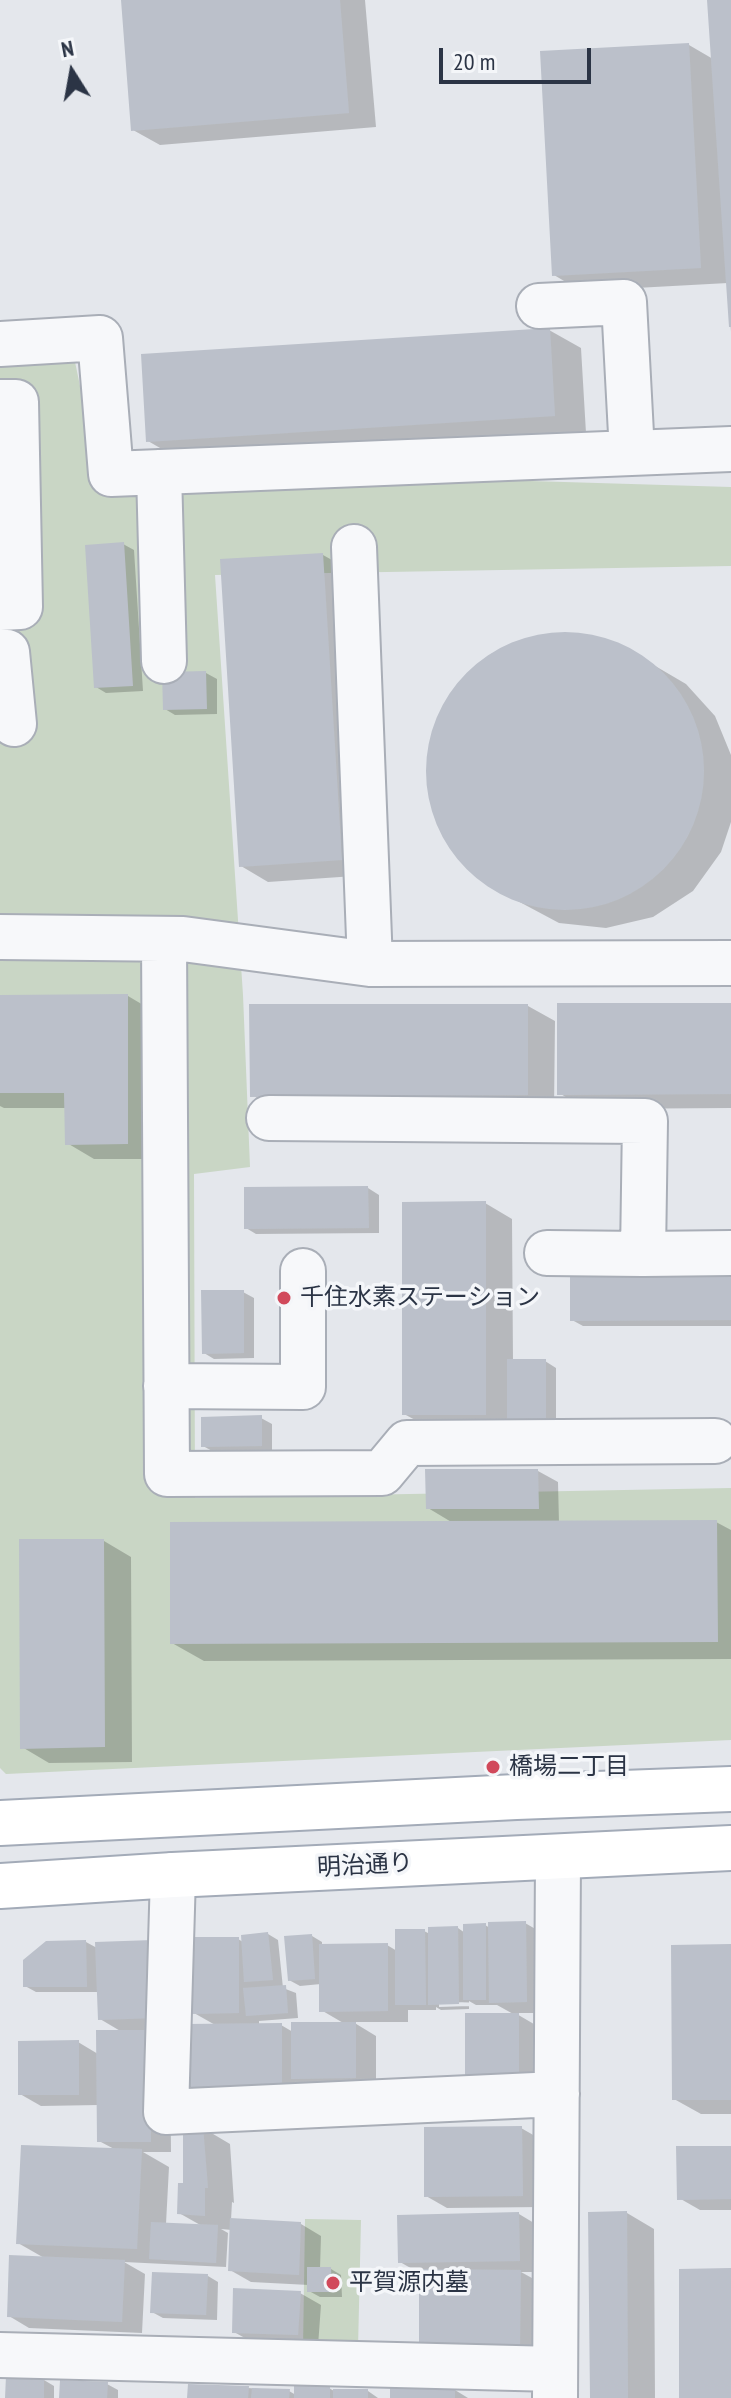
<!DOCTYPE html>
<meta charset="utf-8">
<style>
body{margin:0}
#map{position:relative;width:731px;height:2398px;overflow:hidden;background:#e4e7ec;font-family:"PT Sans Narrow",sans-serif}
canvas{display:block}
.north{position:absolute;left:32px;top:32px;width:80px;height:80px;-webkit-text-stroke:6px #f4f6f9;paint-order:stroke;rotate:349deg;font-size:22px;font-weight:700;line-height:32px;text-align:center;color:#2b3445}
.north::after{content:'';display:block;margin:auto;width:28px;height:36px;background:#2b3445;clip-path:polygon(50% 0,100% 100%,50% 72%,0 100%)}
.scale{position:absolute;left:439px;top:48px;width:152px;height:36px;box-sizing:border-box;border:4px solid #2b3445;border-top:0;padding-left:10px;font-size:24px;line-height:28px;white-space:nowrap;color:#2b3445;-webkit-text-stroke:6px #f4f6f9;paint-order:stroke}
</style>
<div id="map">
<canvas width="731" height="2398"></canvas>
<div class="north">N</div>
<div class="scale">20 m</div>
</div>
<script>
const ctx = document.querySelector('canvas').getContext('2d');
ctx.lineJoin = 'round';
function fillPath(path, color) { ctx.fillStyle = color; ctx.fill(path, 'evenodd'); }
const poly = rows => new Path2D(rows.map(r => 'M' + r).join(''));
function stroke(path, color, width, dash) { ctx.strokeStyle = color; ctx.lineWidth = width; ctx.lineCap = dash ? 'butt' : 'round'; ctx.setLineDash(dash || []); ctx.stroke(path); }
function write(font, color, halo, rows, align = 'center') {
  ctx.font = font + ' "PT Sans Narrow","Noto Sans JP",sans-serif'; ctx.lineWidth = 7; ctx.setLineDash([]); ctx.textBaseline = 'middle'; ctx.strokeStyle = halo; ctx.fillStyle = color; for (const [text, x, y, turn = 0] of rows) {
    ctx.save(); ctx.translate(x, y); ctx.rotate((+turn || 0) * Math.PI / 180); ctx.textAlign = isNaN(turn) ? turn : align; if (halo) ctx.strokeText(text, 0, 0); ctx.fillText(text, 0, 0); ctx.restore();
  }
}
const green = poly([
 [74,357,97,468,731,487,731,566,215,575,243,995,250,1167,194,1174,195,1498,731,1488,731,1740,6,1774,0,1768,0,362],
 [305,2219,361,2220,358,2348,303,2346]
]);
const shadow = poly([
 [123,0,365,0,376,127,160,145,133,130],
 [709,0,731,0,731,332,728,283,581,291,554,275,689,45,713,59],
 [549,330,581,348,586,433,179,459,148,441],
 [123,544,134,550,143,691,106,693,96,687],
 [323,555,350,570,369,875,268,882,241,866],
 [574,634,616,643,686,684,715,716,731,755,731,822,721,852,693,891,653,917,606,928,559,923,484,883,451,848,431,805,427,762,437,720,459,683,491,654,531,638],
 [206,673,217,679,217,714,175,715,165,709],
 [128,996,155,1012,155,1159,94,1159,67,1143,66,1108,4,1108,0,1106,0,997],
 [731,1005,731,1108,586,1109,559,1093],
 [528,1006,555,1021,554,1110,279,1111,252,1095],
 [368,1188,379,1195,379,1233,256,1234,246,1228],
 [485,1203,512,1219,513,1361,545,1361,556,1368,556,1427,432,1429,404,1414],
 [731,1277,731,1326,583,1326,572,1320],
 [243,1292,254,1298,254,1358,214,1359,204,1353],
 [261,1418,272,1424,272,1451,214,1452,203,1446],
 [538,1471,558,1482,559,1523,716,1522,731,1530,731,1659,204,1661,172,1643,453,1523,428,1508],
 [104,1541,131,1557,132,1762,49,1763,22,1747],
 [525,1923,546,1935,547,2013,515,2013,539,2027,539,2088,488,2089,515,2015,497,2005,476,2005,469,2001,469,2009,441,2010,436,2007,436,2010,408,2010,408,2022,353,2022,376,2036,376,2089,314,2090,302,2083,302,2112,217,2026,194,2013,238,1939,243,1942,268,1934,278,1940,283,1988,296,1993,298,2018,259,2021,259,2025,281,2025,293,2032,345,2024,321,2010,321,1984,300,1986,289,1980,312,1936,322,1942,322,1946,387,1945,397,1951,424,1931,430,1934,458,1928,465,1933,485,1925,490,1928],
 [469,2002,469,2006,439,2007,439,2003],
 [86,1942,97,1948,170,2044,171,2152,143,2152,169,2167,166,2224,202,2226,179,2213,185,2185,203,2128,230,2144,234,2203,232,2202,231,2220,301,2224,321,2236,320,2269,331,2269,341,2275,342,2297,320,2297,309,2291,309,2285,251,2282,230,2270,232,2230,221,2229,228,2233,226,2267,124,2262,145,2274,142,2333,29,2328,9,2316,46,2259,18,2243,116,2150,99,2141,99,2105,41,2106,20,2094,78,2042,98,2054,122,2032,100,2019,99,1992,36,1992,25,1986],
 [731,1946,731,2114,701,2114,674,2099],
 [521,2128,542,2140,542,2207,447,2208,426,2196],
 [731,2148,731,2210,700,2210,679,2198],
 [627,2213,654,2229,655,2398,592,2398],
 [519,2214,539,2226,540,2272,521,2272,541,2283,540,2355,441,2355,421,2274,400,2262],
 [208,2276,218,2282,217,2320,163,2318,152,2312],
 [300,2293,321,2305,318,2346,254,2343,234,2332],
 [44,2380,54,2386,54,2398,7,2398],
 [107,2384,118,2390,118,2398,61,2398],
 [248,2388,289,2391,296,2395,329,2388,334,2391,368,2391,378,2398,189,2398],
 [455,2390,468,2398,392,2398]
]);
const building = poly([
 [121,0,340,0,349,113,131,131],
 [707,0,731,0,731,327,729,327],
 [689,43,701,268,552,276,540,51],
 [550,328,555,416,146,442,141,354],
 [124,542,133,686,94,688,85,545],
 [323,553,342,860,239,867,220,559],
 '426 771a139 139 0 1 1 278 0a139 139 0 1 1-278 0Z',
 [206,671,207,709,163,710,162,672],
 [128,994,128,1144,65,1145,64,1093,0,1093,0,995],
 [557,1003,731,1003,731,1094,557,1095],
 [249,1004,528,1004,528,1095,250,1097],
 [368,1186,369,1228,244,1229,244,1187],
 [486,1201,486,1415,402,1415,402,1202],
 [731,1275,731,1320,570,1321,570,1276],
 [201,1290,244,1290,244,1353,202,1354],
 [507,1359,546,1359,546,1422,507,1421],
 [262,1415,262,1446,201,1447,201,1417],
 [425,1469,538,1469,539,1509,426,1509],
 [717,1520,718,1642,170,1644,170,1522],
 [19,1539,104,1539,105,1747,20,1749],
 [526,1921,527,2002,489,2003,488,1922],
 [486,1923,486,2000,463,2000,463,1924],
 [458,1926,459,2004,428,2005,428,1927],
 [395,1929,425,1929,426,2005,395,2005],
 [268,1932,273,1980,244,1982,241,1935],
 [312,1934,315,1979,288,1981,284,1936],
 [191,1937,239,1937,239,2013,192,2014],
 [86,1940,87,1987,23,1987,23,1960,46,1941],
 [153,1940,156,2018,98,2020,95,1942],
 [388,1943,388,2011,319,2012,319,1944],
 [731,1944,731,2100,672,2100,671,1945],
 [286,1985,288,2013,246,2016,243,1988],
 [465,2013,519,2013,519,2078,465,2078],
 [291,2022,356,2022,356,2078,291,2079],
 [282,2023,282,2101,185,2102,185,2024],
 [96,2030,150,2030,151,2142,97,2142],
 [79,2040,79,2095,18,2095,18,2041],
 [183,2126,203,2126,208,2188,205,2188,205,2216,177,2214,178,2183,183,2183],
 [522,2126,523,2196,424,2197,424,2127],
 [21,2145,142,2149,137,2249,16,2244],
 [676,2146,731,2146,731,2199,677,2200],
 [627,2211,628,2398,590,2398,588,2212],
 [519,2212,520,2261,398,2263,397,2215],
 [230,2218,301,2222,299,2275,228,2271],
 [151,2222,218,2225,216,2263,149,2259],
 [9,2255,125,2260,122,2322,7,2317],
 [307,2267,331,2267,332,2292,307,2292],
 [731,2268,731,2398,679,2398,679,2269],
 [419,2269,521,2270,520,2345,419,2345],
 [152,2272,208,2274,206,2315,150,2313],
 [233,2288,301,2291,298,2335,232,2333],
 [6,2376,44,2378,44,2398,5,2398],
 [60,2380,108,2382,107,2398,59,2398],
 [188,2384,249,2386,248,2398,187,2398],
 [294,2386,330,2386,330,2398,294,2398],
 [252,2388,290,2389,289,2398,251,2398],
 [390,2388,455,2388,455,2398,390,2398],
 [333,2389,368,2389,368,2398,333,2398]
]);
const minor = poly([
 [539,306,624,302,632,453],
 [0,344,100,338,111,474,731,449],
 [0,402,16,402,20,607,0,608],
 [159,472,164,661],
 [0,652,7,652,14,724],
 [0,937,183,939,370,964,354,547],
 [164,939,167,1474,382,1473,407,1443,715,1441],
 [370,964,731,963],
 [269,1118,645,1121,643,1254,731,1253],
 [547,1253,643,1254],
 [166,1386,303,1387,303,1271],
 [173,1875,166,2112,557,2094],
 [0,2355,555,2369],
 [555,2398,558,1857]
]);
const major = poly([
 [0,1823,516,1797,731,1789],
 [0,1886,173,1875,731,1848]
]);
const markers = [
 [284,1298,8,"#d1495b"],
 [493,1767,8,"#d1495b"],
 [333,2283,8,"#d1495b"]
];
const poiNames = [
 ["千住水素ステーション",300,1298],
 ["橋場二丁目",509,1767],
 ["平賀源内墓",349,2283]
];
const streetNames = [
 ["明治通り",365,1866,-3]
];
fillPath(green, '#c9d6c5');
fillPath(shadow, '#0003');
fillPath(building, '#bbc0ca');
stroke(minor, '#a9aeb7', 48);
stroke(major, '#a3abb8', 48);
stroke(minor, '#f7f8fa', 44);
stroke(major, '#fff', 44);
for (const [x, y, r, color] of markers) { const dot = new Path2D(); dot.arc(x, y, r, 0, 2 * Math.PI); ctx.fillStyle = color; ctx.fill(dot); stroke(dot, '#f4f6f9', 3); }
write('24px', '#2b3445', '#f4f6f9', poiNames, 'left');
write('24px', '#2b3445', '#f4f6f9', streetNames);
</script>
